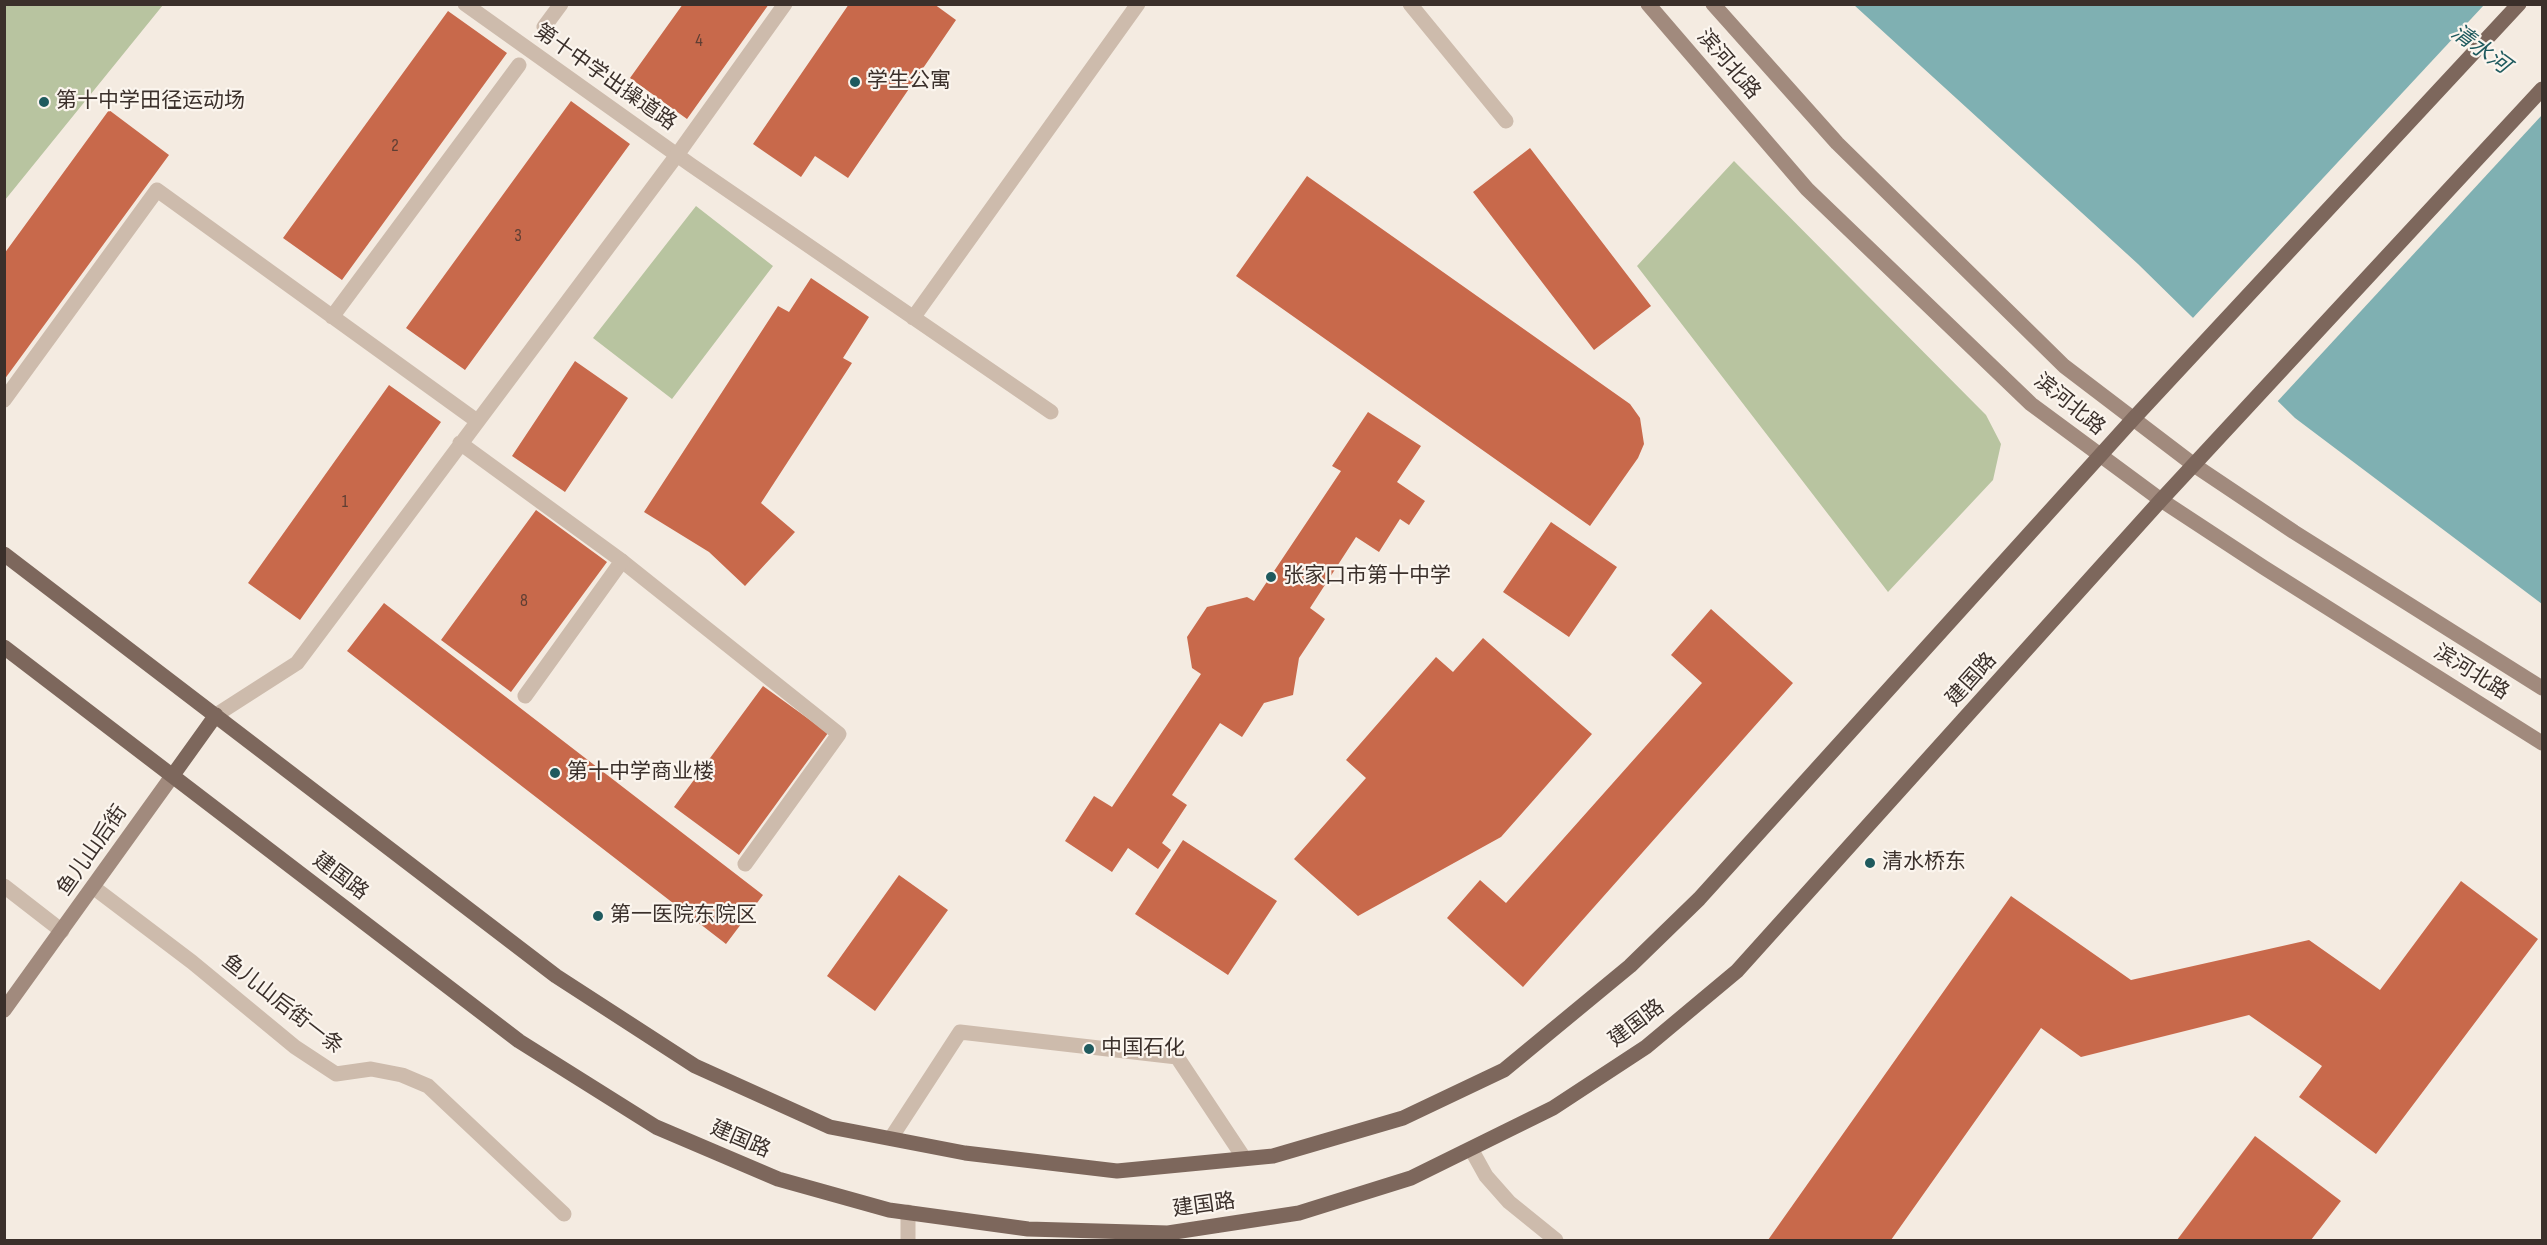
<!DOCTYPE html>
<meta charset="utf-8">
<style>
body{margin:0}
#map{position:relative;width:2547px;height:1245px;overflow:hidden;background:#f4ebe1;font-family:"Sofia Sans Condensed",sans-serif}
canvas{display:block}
.frame{position:absolute;inset:0;border:6px solid #3b302b;pointer-events:none}
</style>
<div id="map">
<canvas width="2547" height="1245"></canvas>
<div class="frame"></div>
</div>
<script>
const ctx = document.querySelector('canvas').getContext('2d');
ctx.lineJoin = 'round';
function fillPath(path, color) { ctx.fillStyle = color; ctx.fill(path, 'evenodd'); }
const poly = rows => new Path2D(rows.map(r => 'M' + r).join(''));
function stroke(path, color, width, dash) { ctx.strokeStyle = color; ctx.lineWidth = width; ctx.lineCap = dash ? 'butt' : 'round'; ctx.setLineDash(dash || []); ctx.stroke(path); }
function write(font, color, halo, rows, align = 'center') {
  ctx.font = font + ' "Sofia Sans Condensed","Noto Sans SC",sans-serif'; ctx.lineWidth = 4.5; ctx.setLineDash([]); ctx.textBaseline = 'middle'; ctx.strokeStyle = halo; ctx.fillStyle = color; for (const [text, x, y, turn = 0] of rows) {
    ctx.save(); ctx.translate(x, y); ctx.rotate((+turn || 0) * Math.PI / 180); ctx.textAlign = isNaN(turn) ? turn : align; if (halo) ctx.strokeText(text, 0, 0); ctx.fillText(text, 0, 0); ctx.restore();
  }
}
const green = poly([
 [5,4,163,5,5,200,4,5],
 [1734,161,1986,415,2001,444,1993,480,1888,592,1637,266],
 [696,206,773,266,672,399,593,338]
]);
const water = poly([
 [1854,5,2542,5,2542,604,2295,418,2138,264]
]);
const pier = poly([
 [2484,5,2542,5,2542,115,2276,403,2191,320]
]);
const building = poly([
 [683,4,769,4,687,119,630,78],
 [849,4,934,4,956,20,848,178,815,156,801,177,753,144],
 [448,11,507,53,342,280,283,238],
 [571,101,630,144,465,370,406,328],
 [109,110,169,155,4,380,4,254],
 [1530,148,1651,306,1594,350,1473,192],
 [1307,176,1630,404,1640,418,1644,444,1638,458,1590,526,1236,276],
 [811,278,869,317,843,358,852,363,761,503,795,532,745,586,709,552,644,512,778,306,789,312],
 [575,361,628,398,565,492,512,456],
 [389,385,441,422,300,620,248,583],
 [1368,412,1421,446,1397,482,1425,501,1409,525,1400,519,1379,552,1356,537,1310,608,1325,619,1299,658,1293,695,1264,703,1242,737,1220,723,1172,795,1187,805,1162,843,1171,850,1158,869,1128,848,1112,872,1065,841,1094,796,1112,807,1201,674,1192,668,1187,637,1207,607,1247,597,1254,601,1341,471,1332,466],
 [536,510,607,562,511,692,441,640],
 [1551,522,1617,567,1569,637,1503,592],
 [384,603,763,895,726,944,347,651],
 [1711,609,1793,683,1523,987,1447,918,1480,880,1506,903,1702,683,1671,655],
 [1483,638,1592,734,1501,837,1358,916,1294,859,1366,778,1346,760,1436,657,1453,672],
 [763,686,828,733,739,855,674,807],
 [1183,840,1277,901,1228,975,1135,914],
 [899,875,948,910,875,1011,827,976],
 [2461,881,2538,939,2376,1154,2299,1097,2322,1066,2249,1015,2081,1057,2041,1028,1891,1240,1768,1240,2011,896,2131,980,2309,940,2380,990],
 [2255,1136,2341,1201,2311,1240,2177,1240]
]);
const lane = poly([
 [465,4,691,165,1051,412],
 [1410,4,1506,121],
 [913,318,1138,4],
 [622,561,839,734,745,864],
 [891,1138,960,1032,1177,1057,1244,1158],
 [1471,1149,1486,1176,1509,1202,1556,1240],
 [908,1240,908,1212]
]);
const street = poly([
 [544,27,561,4],
 [332,317,519,65],
 [4,400,157,190,477,421],
 [460,443,622,561,525,696],
 [216,715,297,663,677,155,785,4],
 [4,886,62,931],
 [93,887,192,962,295,1047,336,1074,371,1069,402,1075,428,1086,564,1214]
]);
const secondary = poly([
 [1648,4,1807,189,2031,404,2161,500,2263,567,2542,743],
 [1713,4,1837,143,2064,366,2194,465,2294,532,2542,688],
 [4,1010,173,775]
]);
const primary = poly([
 [4,554,556,976,695,1066,830,1127,965,1153,1117,1171,1273,1156,1403,1118,1504,1070,1630,966,1699,899,2134,418,2519,4],
 [4,647,519,1041,656,1127,778,1179,889,1210,1028,1229,1168,1233,1299,1213,1411,1178,1553,1108,1646,1047,1737,971,2161,500,2542,89],
 [173,775,216,715]
]);
const markers = [
 [855,82,6,"#1f5a5e"],
 [44,102,6,"#1f5a5e"],
 [1271,577,6,"#1f5a5e"],
 [555,773,6,"#1f5a5e"],
 [1870,863,6,"#1f5a5e"],
 [598,916,6,"#1f5a5e"],
 [1089,1049,6,"#1f5a5e"]
];
const numberNames = [
 ["4",699,41],
 ["2",395,146],
 ["3",518,236],
 ["1",345,502],
 ["8",524,601]
];
const streetNames = [
 ["滨河北路",1728,65,49],
 ["第十中学出操道路",605,78,35],
 ["滨河北路",2069,405,39],
 ["滨河北路",2471,673,32],
 ["建国路",1972,680,-48],
 ["鱼儿山后街",93,851,-55],
 ["建国路",340,877,37],
 ["鱼儿山后街一条",282,1005,38],
 ["建国路",1637,1024,-37],
 ["建国路",740,1140,23],
 ["建国路",1204,1206,-8]
];
const poiNames = [
 ["学生公寓",867,82],
 ["第十中学田径运动场",56,102],
 ["张家口市第十中学",1283,577],
 ["第十中学商业楼",567,773],
 ["清水桥东",1882,863],
 ["第一医院东院区",610,916],
 ["中国石化",1101,1049]
];
const waterNames = [
 ["清水河",2480,50,36]
];
fillPath(green, '#b8c4a0');
fillPath(water, '#7fb0b2');
fillPath(pier, '#f4ebe1');
fillPath(building, '#c8694b');
stroke(lane, '#cdbbac', 15);
stroke(street, '#cdbbac', 15);
stroke(secondary, '#a18a7d', 15);
stroke(primary, '#7d675c', 15);
for (const [x, y, r, color] of markers) { const dot = new Path2D(); dot.arc(x, y, r, 0, 2 * Math.PI); ctx.fillStyle = color; ctx.fill(dot); stroke(dot, '#fbf5ee', 2); }
write('18px', '#5e3e33', null, numberNames);
write('21px', '#3b302b', '#fbf5ee', streetNames);
write('21px', '#3b302b', '#fbf5ee', poiNames, 'left');
write('italic 22px', '#1f5a5e', '#fbf5ee', waterNames);
</script>
